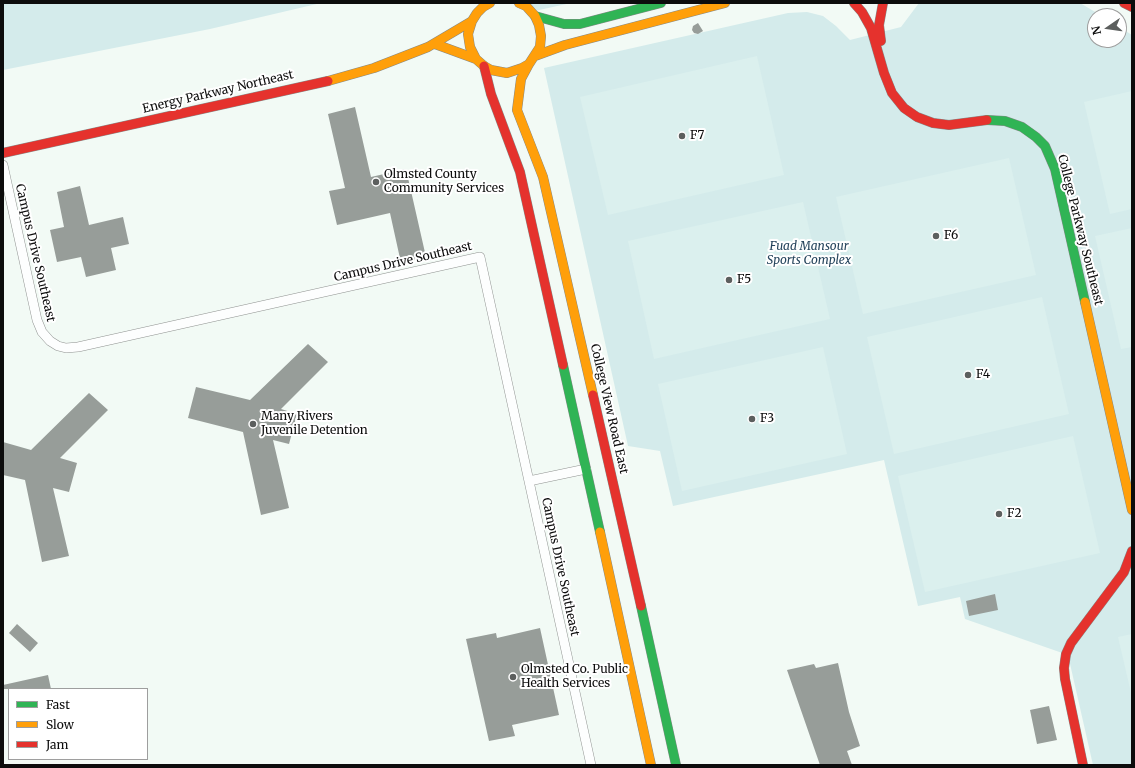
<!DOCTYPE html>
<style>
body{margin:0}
#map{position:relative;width:1135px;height:768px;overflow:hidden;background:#f2faf5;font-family:Merriweather,serif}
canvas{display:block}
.frame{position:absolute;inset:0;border:4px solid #0c0c0c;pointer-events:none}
.legend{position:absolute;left:8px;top:688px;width:140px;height:72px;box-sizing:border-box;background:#fff;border:1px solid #9e9e9e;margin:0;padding:5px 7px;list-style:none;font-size:12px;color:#0c0c0c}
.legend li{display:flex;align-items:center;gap:8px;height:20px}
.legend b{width:20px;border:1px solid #9e9e9e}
.north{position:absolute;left:1087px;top:8px;width:40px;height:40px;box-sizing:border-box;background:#fff;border:1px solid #9e9e9e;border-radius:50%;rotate:257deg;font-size:11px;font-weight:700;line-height:16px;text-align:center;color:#0c0c0c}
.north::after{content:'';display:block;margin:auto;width:14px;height:18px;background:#5c5f5e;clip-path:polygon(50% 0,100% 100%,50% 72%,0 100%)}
</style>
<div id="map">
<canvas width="1135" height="768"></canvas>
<div class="frame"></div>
<ul class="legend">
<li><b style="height:5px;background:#30b455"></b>Fast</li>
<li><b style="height:5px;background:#ff9f0a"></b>Slow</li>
<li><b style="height:5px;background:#e5322d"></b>Jam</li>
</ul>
<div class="north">N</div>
</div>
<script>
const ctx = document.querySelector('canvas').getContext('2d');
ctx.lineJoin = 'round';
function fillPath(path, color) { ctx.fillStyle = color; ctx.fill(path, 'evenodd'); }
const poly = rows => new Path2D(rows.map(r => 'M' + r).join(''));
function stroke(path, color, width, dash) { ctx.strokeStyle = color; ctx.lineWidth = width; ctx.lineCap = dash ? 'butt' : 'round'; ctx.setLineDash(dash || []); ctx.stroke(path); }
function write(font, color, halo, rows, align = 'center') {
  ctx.font = font + ' Merriweather,serif'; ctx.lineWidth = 4; ctx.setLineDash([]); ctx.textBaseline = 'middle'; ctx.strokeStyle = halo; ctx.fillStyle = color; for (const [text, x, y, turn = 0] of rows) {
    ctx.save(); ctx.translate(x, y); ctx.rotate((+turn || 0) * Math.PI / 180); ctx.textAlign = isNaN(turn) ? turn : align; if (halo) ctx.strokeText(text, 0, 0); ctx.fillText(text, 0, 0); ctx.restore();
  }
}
const green = poly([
 [3,3,321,3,210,29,3,70],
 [528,3,571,3,530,12],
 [919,3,1080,3,1102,16,1095,16,1095,40,1119,40,1119,27,1132,35,1132,765,1093,765,1068,655,965,619,960,597,918,606,884,460,673,506,660,451,628,446,544,68,788,13,807,12,823,16,836,26,850,40,901,27]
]);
const pitch = poly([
 [757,56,784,175,608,215,580,97],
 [1132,91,1132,209,1110,214,1084,102],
 [1009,158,1036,275,863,314,836,197],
 [803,202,830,319,654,359,628,241],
 [1132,228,1132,347,1121,349,1095,236],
 [1042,297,1069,414,894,454,867,337],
 [823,347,847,454,682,491,658,384],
 [1073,436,1100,553,925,592,898,476],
 [1132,634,1132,697,1118,637]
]);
const building = poly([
 [698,23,703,31,698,34,694,33,692,30,693,26],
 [355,107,371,177,406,169,426,257,401,263,390,213,337,225,329,191,345,188,328,114],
 [80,186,89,225,123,217,129,244,111,248,116,270,86,277,81,257,57,262,50,230,64,227,57,192],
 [308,344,328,362,281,409,297,414,289,444,273,440,289,508,261,515,243,432,188,418,196,387,250,400],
 [89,393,108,410,60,458,77,463,69,492,53,488,69,556,42,562,25,480,3,475,3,442,31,450],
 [995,594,998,610,969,616,966,601],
 [17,624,38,643,30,652,9,633],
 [540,628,559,715,512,725,515,736,489,741,466,639,496,633,497,638],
 [838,663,849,712,860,746,847,751,852,765,820,765,787,670,814,664,816,668],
 [48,675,51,689,3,689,3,685],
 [1049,706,1057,740,1037,744,1030,710]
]);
const street = poly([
 [3,165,37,320,42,332,50,341,58,346,66,348,78,347,480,257,591,765],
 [529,481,586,469]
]);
const fast = poly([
 [535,16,564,24,580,24,661,3],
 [987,120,1005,121,1022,127,1036,137,1045,146,1055,169,1085,302],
 [563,365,600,532],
 [641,606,676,765]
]);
const slow = poly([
 [490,3,483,7,477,13,472,21,468,34,470,47,476,59,484,66,491,70,507,73,522,68,529,64,540,47,541,36,539,25,535,16,526,6,519,3],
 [435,44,476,59],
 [535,56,565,45,725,3],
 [529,64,521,79,517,110,543,177,593,395],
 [328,81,374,68,428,47,472,21],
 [1085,302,1132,510],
 [600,532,651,765]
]);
const jam = poly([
 [854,3,862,12,871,28,884,73,892,93,904,108,917,117,933,123,949,125,987,120],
 [1124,3,1132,7],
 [881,41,879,25,883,3],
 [484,66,491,94,520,172,563,365],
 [3,153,328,81],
 [593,395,641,606],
 [1083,765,1065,679,1064,668,1066,654,1071,643,1124,572,1132,551]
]);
const markers = [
 [682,136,4,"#5c5f5e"],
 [376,182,4,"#5c5f5e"],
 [936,236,4,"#5c5f5e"],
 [729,280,4,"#5c5f5e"],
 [968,375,4,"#5c5f5e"],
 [752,419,4,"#5c5f5e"],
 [253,424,4,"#5c5f5e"],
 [999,514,4,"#5c5f5e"],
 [513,677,4,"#5c5f5e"]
];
const streetNames = [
 ["Energy Parkway Northeast",218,92,-13],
 ["College Parkway Southeast",1080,230,76],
 ["Campus Drive Southeast",35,253,77],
 ["Campus Drive Southeast",403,262,-13],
 ["College View Road East",609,409,77],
 ["Campus Drive Southeast",560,567,78]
];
const poiNames = [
 ["F7",690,136],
 ["Olmsted County",384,175],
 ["Community Services",384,189],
 ["F6",944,236],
 ["F5",737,280],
 ["F4",976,375],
 ["Many Rivers",261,417],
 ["Juvenile Detention",261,431],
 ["F3",760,419],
 ["F2",1007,514],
 ["Olmsted Co. Public",521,670],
 ["Health Services",521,684]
];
const parkNames = [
 ["Fuad Mansour",809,247],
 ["Sports Complex",809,261]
];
fillPath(green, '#d4ebeb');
fillPath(pitch, '#dbf0ee');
fillPath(building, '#979d99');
stroke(street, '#909391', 10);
stroke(fast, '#868a88', 10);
stroke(slow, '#868a88', 10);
stroke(jam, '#868a88', 10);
stroke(street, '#fdfefe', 9);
stroke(fast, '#30b455', 9);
stroke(slow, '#ff9f0a', 9);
stroke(jam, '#e5322d', 9);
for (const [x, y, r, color] of markers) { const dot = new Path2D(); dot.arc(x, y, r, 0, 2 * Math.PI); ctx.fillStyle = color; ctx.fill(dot); stroke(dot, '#fff', 1.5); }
write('12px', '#0c0c0c', '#fff', streetNames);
write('12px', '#0c0c0c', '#fff', poiNames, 'left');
write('italic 12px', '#25445c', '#fff', parkNames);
</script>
